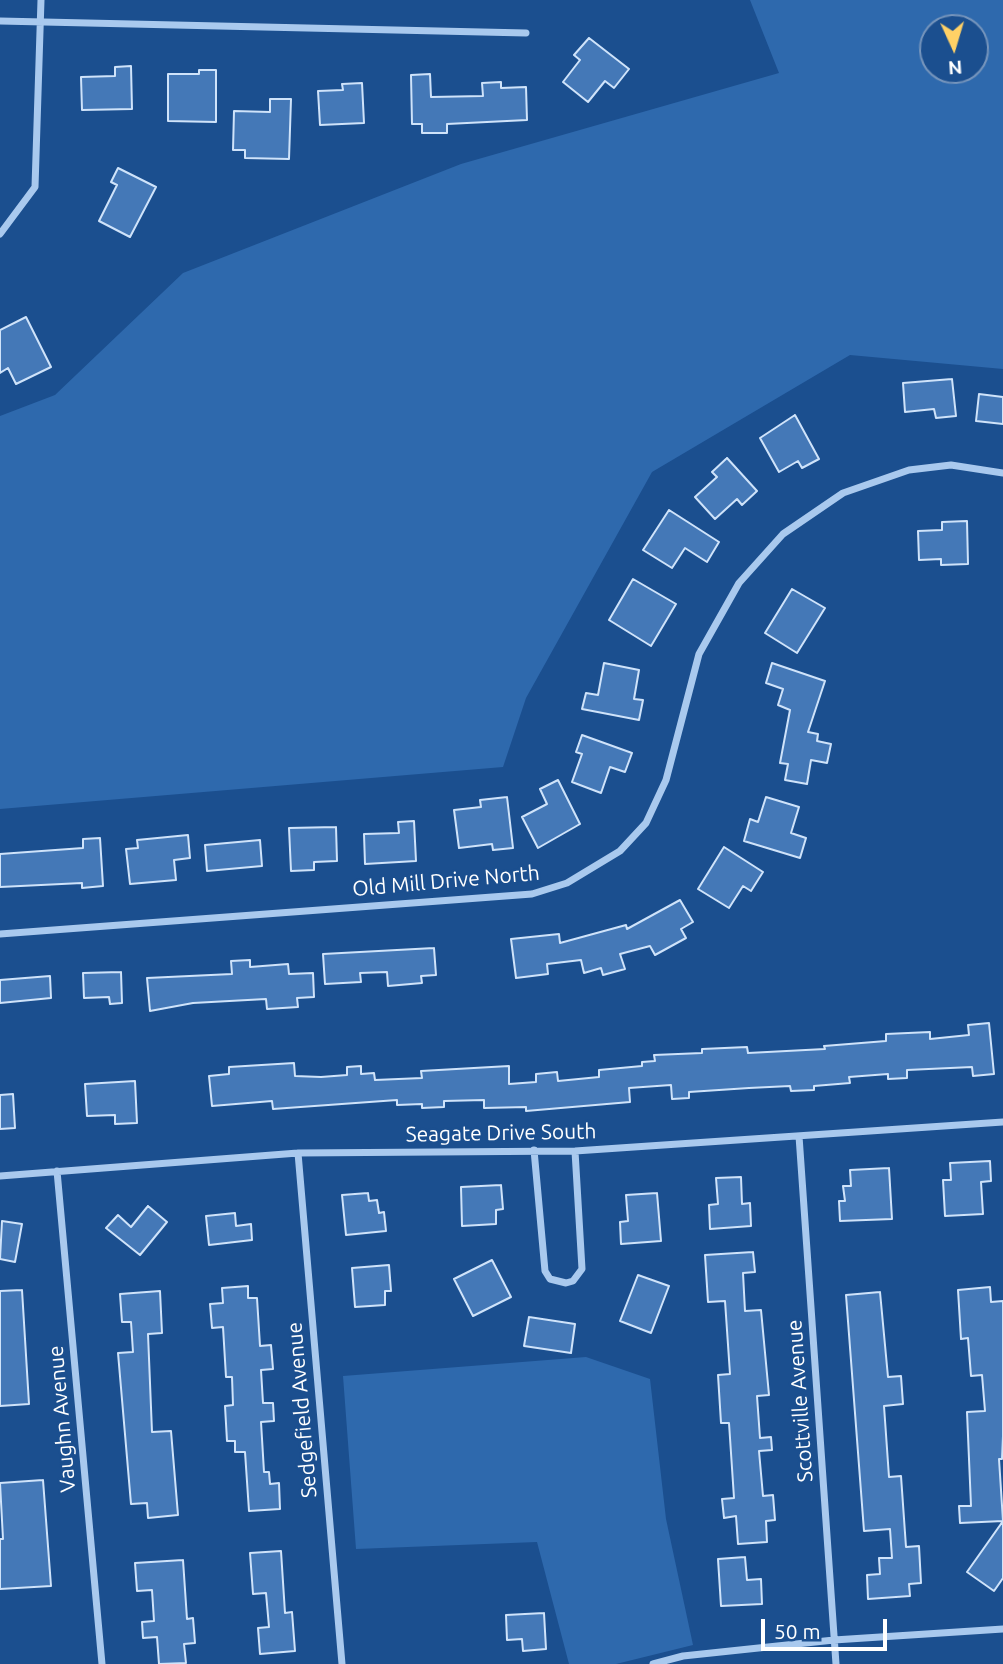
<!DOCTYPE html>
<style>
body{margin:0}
#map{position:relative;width:1003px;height:1664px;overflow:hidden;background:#1b4f8f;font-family:Ubuntu,sans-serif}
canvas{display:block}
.north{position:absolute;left:919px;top:14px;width:70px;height:70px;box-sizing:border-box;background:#1b4f8f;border:2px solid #7695bc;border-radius:50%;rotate:176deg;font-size:19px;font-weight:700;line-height:28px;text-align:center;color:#fff}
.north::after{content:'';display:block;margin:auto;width:24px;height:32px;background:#ffd166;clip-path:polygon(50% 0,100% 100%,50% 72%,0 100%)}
.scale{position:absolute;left:761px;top:1619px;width:126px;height:32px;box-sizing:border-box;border:4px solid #fff;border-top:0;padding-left:9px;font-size:21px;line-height:24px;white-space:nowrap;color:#fff;-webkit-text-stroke:5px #1b4f8f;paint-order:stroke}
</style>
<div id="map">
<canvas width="1003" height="1664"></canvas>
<div class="north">N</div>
<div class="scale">50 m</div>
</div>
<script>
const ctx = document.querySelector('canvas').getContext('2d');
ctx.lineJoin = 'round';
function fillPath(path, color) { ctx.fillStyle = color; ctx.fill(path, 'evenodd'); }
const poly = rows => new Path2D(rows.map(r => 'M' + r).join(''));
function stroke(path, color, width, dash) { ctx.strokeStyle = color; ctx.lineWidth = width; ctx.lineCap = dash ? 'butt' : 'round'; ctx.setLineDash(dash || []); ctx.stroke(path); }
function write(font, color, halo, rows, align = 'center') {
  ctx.font = font + ' Ubuntu,sans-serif'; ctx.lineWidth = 5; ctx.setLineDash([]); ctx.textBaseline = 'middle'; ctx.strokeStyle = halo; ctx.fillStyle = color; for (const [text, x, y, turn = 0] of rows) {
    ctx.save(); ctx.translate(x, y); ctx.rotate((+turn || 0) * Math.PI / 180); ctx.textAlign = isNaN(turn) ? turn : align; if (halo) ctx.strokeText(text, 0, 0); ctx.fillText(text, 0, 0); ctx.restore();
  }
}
const green = poly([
 [750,0,1003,0,1003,369,850,355,652,472,526,698,503,767,0,809,0,416,55,395,183,273,461,164,779,73],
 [933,28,975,28,975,70,933,70],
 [586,1357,650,1379,666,1519,693,1645,616,1664,569,1664,537,1542,356,1549,343,1376]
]);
const building = poly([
 [589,38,629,69,614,88,605,81,588,102,563,82,580,60,574,55,589,38],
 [131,66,132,109,82,110,81,77,115,76,115,67,131,66],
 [199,70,216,70,216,122,168,121,168,74,199,74,199,70],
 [430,74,431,97,483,96,482,83,501,82,501,88,526,87,527,120,447,124,447,133,422,133,422,124,412,124,411,75,430,74],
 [362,83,364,123,320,125,318,91,343,90,342,84,362,83],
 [270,99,291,99,289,159,245,158,245,150,233,150,234,111,270,112,270,99],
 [118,168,156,187,130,237,99,221,117,185,111,182,118,168],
 [26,317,51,367,16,384,8,368,0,373,0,330,26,317],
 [952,379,956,416,936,418,934,409,905,412,903,383,952,379],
 [979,394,1003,397,1003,424,976,421,979,394],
 [795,415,819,459,802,468,798,461,779,472,760,438,795,415],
 [727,458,757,491,742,505,737,499,715,519,695,497,717,477,712,472,727,458],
 [669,510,719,542,707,562,685,548,672,568,643,550,669,510],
 [967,521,968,564,941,565,941,559,919,560,918,531,942,530,942,522,967,521],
 [633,579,676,604,651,646,609,620,633,579],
 [792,589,825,608,797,653,765,633,792,589],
 [604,663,639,670,634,699,643,700,639,720,582,709,586,693,598,695,604,663],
 [772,663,825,681,808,732,818,734,817,741,831,744,827,763,811,760,807,784,785,780,788,764,780,763,790,710,778,705,783,689,766,683,772,663],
 [582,735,632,753,625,772,610,767,601,793,572,782,582,754,576,752,582,735],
 [558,780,580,824,538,848,522,817,547,804,540,789,558,780],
 [507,797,513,848,493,850,492,844,459,848,454,810,481,807,480,800,507,797],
 [766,797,799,807,791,833,806,838,800,858,744,841,750,819,758,822,766,797],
 [414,821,416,861,365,864,364,834,399,833,398,822,414,821],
 [336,827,337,861,314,862,314,870,291,871,289,828,336,827],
 [188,835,190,858,174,860,176,880,130,884,126,849,138,848,137,840,188,835],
 [100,838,103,886,82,888,82,883,0,887,0,854,83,848,83,839,100,838],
 [260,840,262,866,207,871,205,845,260,840],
 [724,847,763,872,751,891,743,886,729,908,698,889,724,847],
 [680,900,693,922,681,929,686,938,655,955,650,946,620,954,625,969,603,975,601,968,584,973,581,960,547,964,548,974,516,978,511,939,559,934,560,943,626,925,627,929,680,900],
 [434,948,436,975,421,976,422,983,388,986,387,972,360,973,361,982,325,984,323,954,434,948],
 [250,960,250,967,288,964,289,974,313,973,314,997,297,998,298,1007,267,1009,266,999,193,1003,150,1011,147,978,232,974,231,961,250,960],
 [121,972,122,1003,110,1004,109,997,84,998,83,973,121,972],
 [50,976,51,998,0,1003,0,980,50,976],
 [989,1023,994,1074,973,1076,972,1067,907,1070,907,1078,888,1079,888,1074,849,1077,850,1083,814,1086,814,1090,791,1091,790,1086,749,1088,689,1092,689,1098,672,1099,671,1085,629,1088,630,1102,526,1111,526,1107,484,1108,484,1100,444,1101,444,1107,422,1108,422,1104,397,1105,397,1100,273,1109,272,1101,212,1106,209,1076,229,1074,229,1067,294,1063,295,1076,321,1077,347,1075,347,1067,361,1066,361,1074,374,1073,375,1080,422,1078,421,1071,509,1066,509,1084,536,1082,536,1074,557,1072,558,1081,599,1077,599,1070,642,1066,642,1062,655,1061,654,1055,702,1053,702,1049,747,1047,748,1053,825,1049,824,1046,886,1041,886,1034,930,1032,930,1039,969,1035,968,1025,989,1023],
 [135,1081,137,1123,115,1124,115,1115,87,1116,85,1084,135,1081],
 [13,1094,15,1128,0,1129,0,1095,13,1094],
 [990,1161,991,1181,981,1182,983,1214,945,1216,943,1180,951,1180,950,1163,990,1161],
 [889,1168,892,1219,840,1221,839,1201,845,1201,843,1186,851,1186,850,1170,889,1168],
 [741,1177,742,1204,750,1203,751,1226,710,1229,709,1205,718,1204,716,1178,741,1177],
 [501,1185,503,1209,496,1210,496,1224,462,1226,461,1187,501,1185],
 [368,1193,369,1201,377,1200,379,1213,384,1212,386,1231,346,1235,342,1195,368,1193],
 [657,1193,661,1241,621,1244,620,1222,628,1221,626,1195,657,1193],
 [148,1206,167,1222,140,1255,106,1228,118,1215,131,1227,148,1206],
 [235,1213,236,1226,251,1224,252,1240,209,1245,206,1216,235,1213],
 [2,1221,22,1224,15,1262,0,1259,2,1221],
 [753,1252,755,1272,743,1273,745,1311,761,1310,769,1395,757,1396,760,1438,771,1437,772,1450,759,1451,763,1496,773,1495,775,1520,766,1521,767,1542,738,1544,736,1516,724,1518,722,1499,734,1498,729,1423,721,1423,718,1375,730,1374,725,1301,708,1302,705,1255,753,1252],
 [492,1260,511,1297,473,1316,454,1279,492,1260],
 [389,1265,391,1291,385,1291,385,1305,355,1307,352,1268,389,1265],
 [638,1275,669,1286,651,1333,620,1321,638,1275],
 [248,1286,248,1298,257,1298,260,1346,271,1345,273,1369,261,1370,263,1403,273,1403,274,1421,261,1422,264,1472,269,1472,270,1484,279,1483,280,1509,249,1511,245,1452,235,1452,235,1441,227,1441,225,1406,233,1405,232,1377,226,1377,223,1327,212,1328,210,1304,223,1303,222,1288,248,1286],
 [990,1287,991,1302,1003,1301,1003,1436,1002,1459,999,1459,1003,1521,960,1523,959,1506,971,1506,967,1412,985,1411,982,1375,971,1376,968,1338,961,1339,958,1290,990,1287],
 [22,1290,29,1404,0,1406,0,1291,22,1290],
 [160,1291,162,1333,148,1334,152,1432,171,1431,178,1515,148,1518,147,1503,131,1504,118,1353,133,1352,131,1322,122,1322,120,1294,160,1291],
 [880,1292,888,1377,901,1376,903,1404,884,1406,889,1477,901,1476,906,1547,919,1546,921,1583,909,1584,910,1596,868,1599,867,1575,880,1574,879,1558,892,1558,890,1529,864,1531,846,1295,880,1292],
 [529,1317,575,1324,571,1353,524,1346,529,1317],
 [43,1480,51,1586,0,1589,0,1539,3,1539,0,1483,43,1480],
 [1003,1521,1003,1578,994,1591,967,1572,1003,1521],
 [281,1551,285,1613,292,1612,295,1651,260,1654,258,1628,269,1627,266,1593,253,1594,250,1553,281,1551],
 [745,1557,747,1580,761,1579,762,1604,721,1606,718,1559,745,1557],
 [183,1560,187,1619,193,1618,195,1643,184,1644,186,1663,159,1664,157,1637,143,1638,142,1622,154,1621,152,1590,137,1591,135,1563,183,1560],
 [544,1613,546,1649,523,1651,522,1639,507,1640,506,1615,544,1613]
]);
const minor = poly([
 [0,21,526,33],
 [0,234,35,187,41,0],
 [0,934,532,894,567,883,620,851,646,823,666,780,699,654,739,583,783,534,843,493,909,470,951,465,1003,473],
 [799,1136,836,1664],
 [534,1150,545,1271,550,1279,566,1283,573,1281,582,1269,575,1151],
 [298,1153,342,1664],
 [57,1171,102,1664],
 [0,1176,298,1153,575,1151,1003,1122],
 [653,1664,683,1656,834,1640,1003,1629]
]);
const streetNames = [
 ["Old Mill Drive North",446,881,-5],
 ["Seagate Drive South",501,1133,-1],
 ["Scottville Avenue",800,1401,-94],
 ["Sedgefield Avenue",302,1410,-95],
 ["Vaughn Avenue",62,1419,-95]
];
fillPath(green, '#2e69ad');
fillPath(building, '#4478b7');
stroke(building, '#cfe3fa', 2);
stroke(minor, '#a9c9ee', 7);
write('21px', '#fff', '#1b4f8f', streetNames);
</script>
